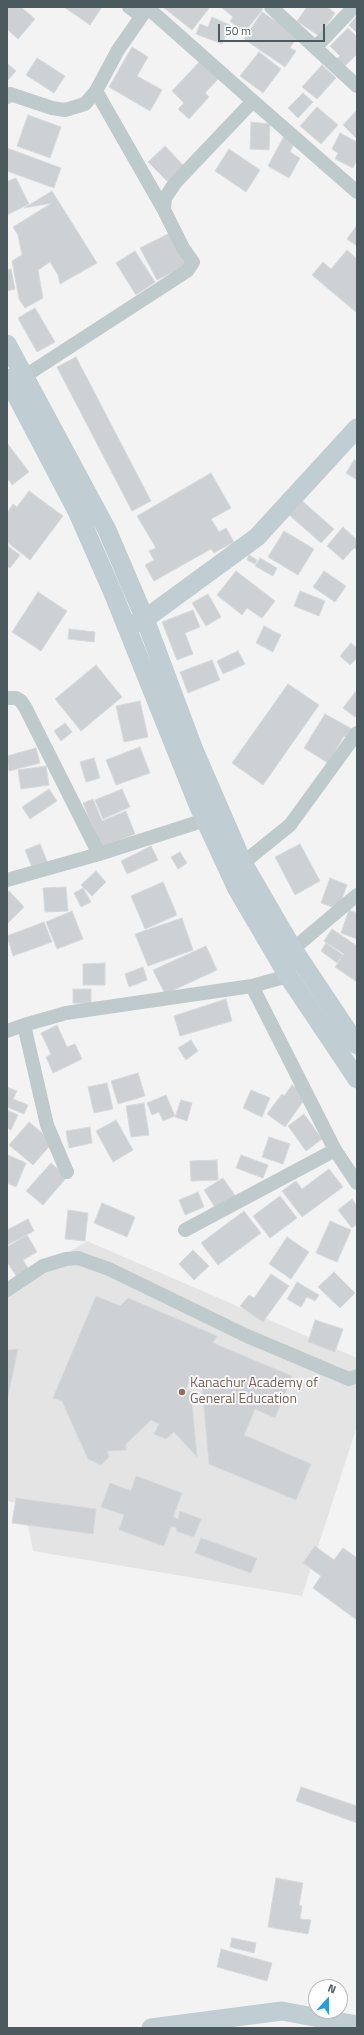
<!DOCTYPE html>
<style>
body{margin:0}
#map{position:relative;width:364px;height:2035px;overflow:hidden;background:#f4f3f3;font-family:"Titillium Web",sans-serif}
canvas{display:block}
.frame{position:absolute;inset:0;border:8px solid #4b5a5f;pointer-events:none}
.north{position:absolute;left:308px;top:1979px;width:40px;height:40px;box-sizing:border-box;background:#fff;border:1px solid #b7bdbf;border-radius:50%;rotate:21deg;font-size:11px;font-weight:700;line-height:16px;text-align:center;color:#4b5a5f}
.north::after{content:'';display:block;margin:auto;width:14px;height:18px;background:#2a9cd7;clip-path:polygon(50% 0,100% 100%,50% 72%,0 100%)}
.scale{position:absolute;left:218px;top:24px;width:107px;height:18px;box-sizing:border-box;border:2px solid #4b5a5f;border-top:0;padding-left:5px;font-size:12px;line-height:14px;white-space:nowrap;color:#4b5a5f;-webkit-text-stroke:3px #fff;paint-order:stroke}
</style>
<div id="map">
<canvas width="364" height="2035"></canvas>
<div class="frame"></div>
<div class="north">N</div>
<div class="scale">50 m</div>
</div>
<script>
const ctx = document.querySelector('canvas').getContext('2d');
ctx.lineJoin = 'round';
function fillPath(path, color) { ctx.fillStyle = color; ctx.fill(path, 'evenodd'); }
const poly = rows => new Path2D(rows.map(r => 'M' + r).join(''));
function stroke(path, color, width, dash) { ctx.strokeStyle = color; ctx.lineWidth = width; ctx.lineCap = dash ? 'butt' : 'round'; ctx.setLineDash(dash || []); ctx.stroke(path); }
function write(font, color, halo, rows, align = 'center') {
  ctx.font = font + ' "Titillium Web",sans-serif'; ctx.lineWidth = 3.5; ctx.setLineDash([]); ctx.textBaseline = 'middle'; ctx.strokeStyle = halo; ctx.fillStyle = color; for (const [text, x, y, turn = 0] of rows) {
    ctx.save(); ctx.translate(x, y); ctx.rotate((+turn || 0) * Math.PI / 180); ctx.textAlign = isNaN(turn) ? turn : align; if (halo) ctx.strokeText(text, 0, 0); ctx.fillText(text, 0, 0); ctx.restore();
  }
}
const education = poly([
 [87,1241,357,1358,357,1426,302,1596,33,1551,24,1505,7,1501,7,1290]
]);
const building = poly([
 [7,7,21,7,35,19,18,39,7,29,7,7],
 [64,7,102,7,90,25,64,7],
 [163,7,210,7,192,30,163,7],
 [221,7,261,7,263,9,244,33,230,21,233,17,221,7],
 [307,7,327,7,335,13,319,36,297,21,307,7],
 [262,12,298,36,290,48,296,51,285,67,244,39,262,12],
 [357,16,357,33,349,25,357,16],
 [212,17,230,25,222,44,196,34,200,24,208,27,212,17],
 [348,28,357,37,357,54,344,67,336,59,340,56,330,46,348,28],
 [132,47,148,57,137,76,162,90,150,111,109,87,132,47],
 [259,52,281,69,263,93,240,76,259,52],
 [37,58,65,76,54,93,26,75,37,58],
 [201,60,220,77,205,93,209,97,189,119,178,109,184,103,172,91,201,60],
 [7,63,16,71,7,81,7,63],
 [322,65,336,78,317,99,302,87,322,65],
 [303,93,313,102,298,118,288,108,303,93],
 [317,107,338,125,321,144,300,126,317,107],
 [357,110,357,139,343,125,357,110],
 [28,115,61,127,50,158,17,146,28,115],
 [251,122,270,124,269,150,250,149,251,122],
 [340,133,357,142,357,160,353,168,335,159,338,153,332,149,340,133],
 [284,136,295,142,290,152,300,158,289,178,268,166,284,136],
 [165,146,183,165,167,181,148,162,165,146],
 [7,148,61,168,54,188,7,171,7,148],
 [229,149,260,170,246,192,215,171,229,149],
 [7,178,8,181,16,178,29,204,7,215,7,178],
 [52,191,97,263,60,284,58,275,50,262,38,270,43,298,25,308,19,299,12,261,22,255,18,235,13,227,52,203,24,208,52,191],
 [357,225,357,246,347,239,357,225],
 [172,232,189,264,157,280,140,248,172,232],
 [347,250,357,259,357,313,312,275,323,262,331,269,347,250],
 [135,251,155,282,136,295,116,263,135,251],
 [11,269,15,289,7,291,7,270,11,269],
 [35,308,55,342,37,352,18,318,35,308],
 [76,357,151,501,132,511,57,367,76,357],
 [7,443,29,472,12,485,9,480,7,482,7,443],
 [354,460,357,461,357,480,346,473,354,460],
 [211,473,231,508,211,519,219,532,226,528,234,542,214,553,211,549,154,581,145,565,154,560,149,551,156,548,137,516,211,473],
 [29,491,63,516,30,560,7,542,7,513,13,504,17,507,29,491],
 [300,499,334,529,321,543,287,513,300,499],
 [343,527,357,540,357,550,354,548,343,560,327,546,343,527],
 [284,531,314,549,298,575,268,557,284,531],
 [8,546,20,555,10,568,7,566,8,546],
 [249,555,257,560,255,564,247,560,249,555],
 [260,558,277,568,273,576,255,566,260,558],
 [236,571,275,601,262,618,247,608,242,615,217,595,236,571],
 [324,571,346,586,335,602,313,587,324,571],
 [300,591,325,601,319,616,294,606,300,591],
 [38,592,67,611,41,651,12,632,38,592],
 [208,594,221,617,206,626,192,603,208,594],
 [193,610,200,627,185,633,193,654,177,660,162,622,193,610],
 [264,626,281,635,273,652,256,643,264,626],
 [69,629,95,632,94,642,68,639,69,629],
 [351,643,357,648,357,658,350,665,340,656,351,643],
 [238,651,245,664,223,674,217,661,238,651],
 [212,660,220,680,188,693,180,672,212,660],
 [96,665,122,697,81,731,55,699,96,665],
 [288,684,319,705,263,785,232,763,288,684],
 [355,692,357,693,357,715,355,717,343,708,355,692],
 [140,701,148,737,124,742,116,706,140,701],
 [325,714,354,730,348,739,344,736,328,763,304,748,325,714],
 [65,723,72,732,61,741,54,731,65,723],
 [140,747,150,773,116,785,106,760,140,747],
 [36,748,40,763,9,771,7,756,36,748],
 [94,758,100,778,86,782,80,762,94,758],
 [46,766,49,785,21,789,18,770,46,766],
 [49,789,57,801,30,819,22,807,49,789],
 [122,789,130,807,103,819,95,800,122,789],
 [93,799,102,821,126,811,135,834,101,847,83,803,93,799],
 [40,844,49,866,34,872,25,850,40,844],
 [300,844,320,881,295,895,275,857,300,844],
 [151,846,158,860,127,874,121,861,151,846],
 [180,852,187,863,178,869,171,857,180,852],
 [96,871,106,882,92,896,81,885,96,871],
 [330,878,347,885,338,909,321,903,330,878],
 [163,882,177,915,145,929,131,896,163,882],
 [66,887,68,911,45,912,43,888,66,887],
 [83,888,91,902,81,907,74,893,83,888],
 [9,891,24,907,7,924,7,893,9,891],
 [349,910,357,913,357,939,341,933,349,910],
 [72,911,83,939,57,949,46,922,72,911],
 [182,918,193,950,148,966,135,934,182,918],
 [44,922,52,942,13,956,7,936,44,922],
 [332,929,357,946,357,982,335,967,344,954,324,941,332,929],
 [326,943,343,955,337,963,321,951,326,943],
 [206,946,217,970,165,994,153,970,206,946],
 [105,963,105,985,83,985,83,964,105,963],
 [143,967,147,980,129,987,125,974,143,967],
 [73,989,91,989,91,1004,73,1003,73,989],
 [226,999,232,1021,180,1036,174,1016,226,999],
 [57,1025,67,1047,75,1044,82,1059,53,1073,46,1057,51,1054,41,1033,57,1025],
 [191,1040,198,1051,186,1060,178,1048,191,1040],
 [138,1073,145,1096,118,1104,111,1081,138,1073],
 [107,1083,113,1109,94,1113,88,1087,107,1083],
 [292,1085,307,1096,285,1127,267,1114,282,1094,284,1096,292,1085],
 [7,1087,17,1091,13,1099,28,1105,24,1114,7,1107,7,1087],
 [251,1090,270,1098,262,1117,243,1108,251,1090],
 [166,1095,175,1116,163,1121,159,1112,152,1115,147,1103,166,1095],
 [181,1100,192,1103,187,1121,175,1117,181,1100],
 [144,1103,149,1135,131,1137,126,1106,144,1103],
 [7,1110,18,1115,11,1130,7,1128,7,1110],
 [304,1114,322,1139,306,1151,288,1126,304,1114],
 [116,1120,133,1150,113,1162,96,1131,116,1120],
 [29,1122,53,1142,33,1165,9,1145,29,1122],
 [90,1127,92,1143,69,1148,66,1131,90,1127],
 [269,1137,290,1144,283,1164,262,1157,269,1137],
 [8,1155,26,1163,16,1187,7,1183,8,1155],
 [241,1155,268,1165,263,1178,236,1168,241,1155],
 [217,1160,218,1180,191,1181,190,1161,217,1160],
 [51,1163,67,1177,43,1205,26,1191,51,1163],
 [329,1169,343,1187,302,1217,282,1191,296,1181,302,1189,329,1169],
 [223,1178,236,1197,216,1209,204,1190,223,1178],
 [198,1192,204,1207,185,1215,179,1200,198,1192],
 [280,1196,297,1218,270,1238,253,1216,280,1196],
 [352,1199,357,1206,357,1224,352,1228,338,1210,352,1199],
 [102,1203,135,1217,127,1237,94,1223,102,1203],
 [68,1210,88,1213,85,1241,65,1239,68,1210],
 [244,1211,261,1233,218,1265,201,1243,244,1211],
 [28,1219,34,1231,7,1245,7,1230,28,1219],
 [330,1221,351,1230,337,1262,316,1253,330,1221],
 [27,1235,37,1252,23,1260,29,1270,17,1277,7,1262,7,1247,27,1235],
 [287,1237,309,1252,291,1279,269,1264,287,1237],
 [193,1250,209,1266,194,1280,179,1264,193,1250],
 [334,1272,355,1293,340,1308,318,1287,334,1272],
 [271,1274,289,1286,263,1322,240,1306,249,1295,254,1298,271,1274],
 [297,1282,319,1295,315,1301,307,1297,301,1307,287,1299,297,1282],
 [96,1296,120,1306,128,1298,217,1336,213,1343,292,1376,275,1418,255,1409,244,1435,311,1464,296,1500,209,1464,202,1387,189,1381,186,1390,191,1392,197,1457,174,1432,166,1439,154,1434,159,1424,151,1420,126,1444,126,1450,107,1451,109,1457,101,1465,88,1459,62,1401,53,1398,96,1296],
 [315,1320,343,1329,335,1352,308,1342,315,1320],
 [18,1349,7,1401,7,1350,18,1349],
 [136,1476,182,1493,173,1517,178,1519,180,1511,201,1519,194,1537,176,1531,177,1528,171,1526,164,1546,119,1530,124,1515,101,1507,110,1483,131,1491,136,1476],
 [16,1498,96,1509,93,1534,12,1523,16,1498],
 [201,1538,257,1558,251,1573,195,1553,201,1538],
 [315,1546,334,1560,343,1548,357,1558,357,1620,313,1588,321,1576,303,1563,315,1546],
 [301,1787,357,1806,357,1823,296,1801,301,1787],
 [276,1878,303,1883,299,1905,302,1906,300,1919,311,1920,308,1934,268,1927,276,1878],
 [232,1938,256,1943,254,1953,230,1947,232,1938],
 [221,1949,272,1963,267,1981,217,1967,221,1949]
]);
const street = poly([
 [129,7,141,16],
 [271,7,357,86],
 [148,8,253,101],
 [316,47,354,7],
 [96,91,164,210],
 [7,97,10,94,52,108,65,110,85,104,96,91,118,50,148,7],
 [25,376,187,271,193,262,183,248,164,210,165,198,175,183,253,101,357,192],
 [7,698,16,698,21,701,25,707,99,854],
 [243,863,290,825,357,733],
 [7,880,99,854,205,820],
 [293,949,357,895],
 [252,986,335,1150],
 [24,1025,47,1125,67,1172],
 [7,1031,24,1025,66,1013,252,986,288,976],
 [185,1230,335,1150,357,1183],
 [7,1290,43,1266,66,1259,78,1258,109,1269,247,1336,349,1379,357,1376]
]);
const secondary = poly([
 [7,344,107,530,145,619,194,750,243,863,293,949,357,1045],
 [7,378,77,511,113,593,199,807,237,889,288,976,357,1079],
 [134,624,145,619,257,537,357,428],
 [151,2028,282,2011,357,2025]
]);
const markers = [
 [182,1392,4,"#8d6e63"]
];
const educationNames = [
 ["Kanachur Academy of",190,1384],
 ["General Education",190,1400]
];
fillPath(education, '#e5e4e4');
fillPath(building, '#cdd1d4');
stroke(building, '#d7dadd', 1);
stroke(street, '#bfcacd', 14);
stroke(secondary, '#c0cdd2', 19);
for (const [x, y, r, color] of markers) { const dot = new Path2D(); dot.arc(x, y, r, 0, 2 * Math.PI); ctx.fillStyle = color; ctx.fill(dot); stroke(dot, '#fff', 1.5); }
write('14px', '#785e54', '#fff', educationNames, 'left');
</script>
